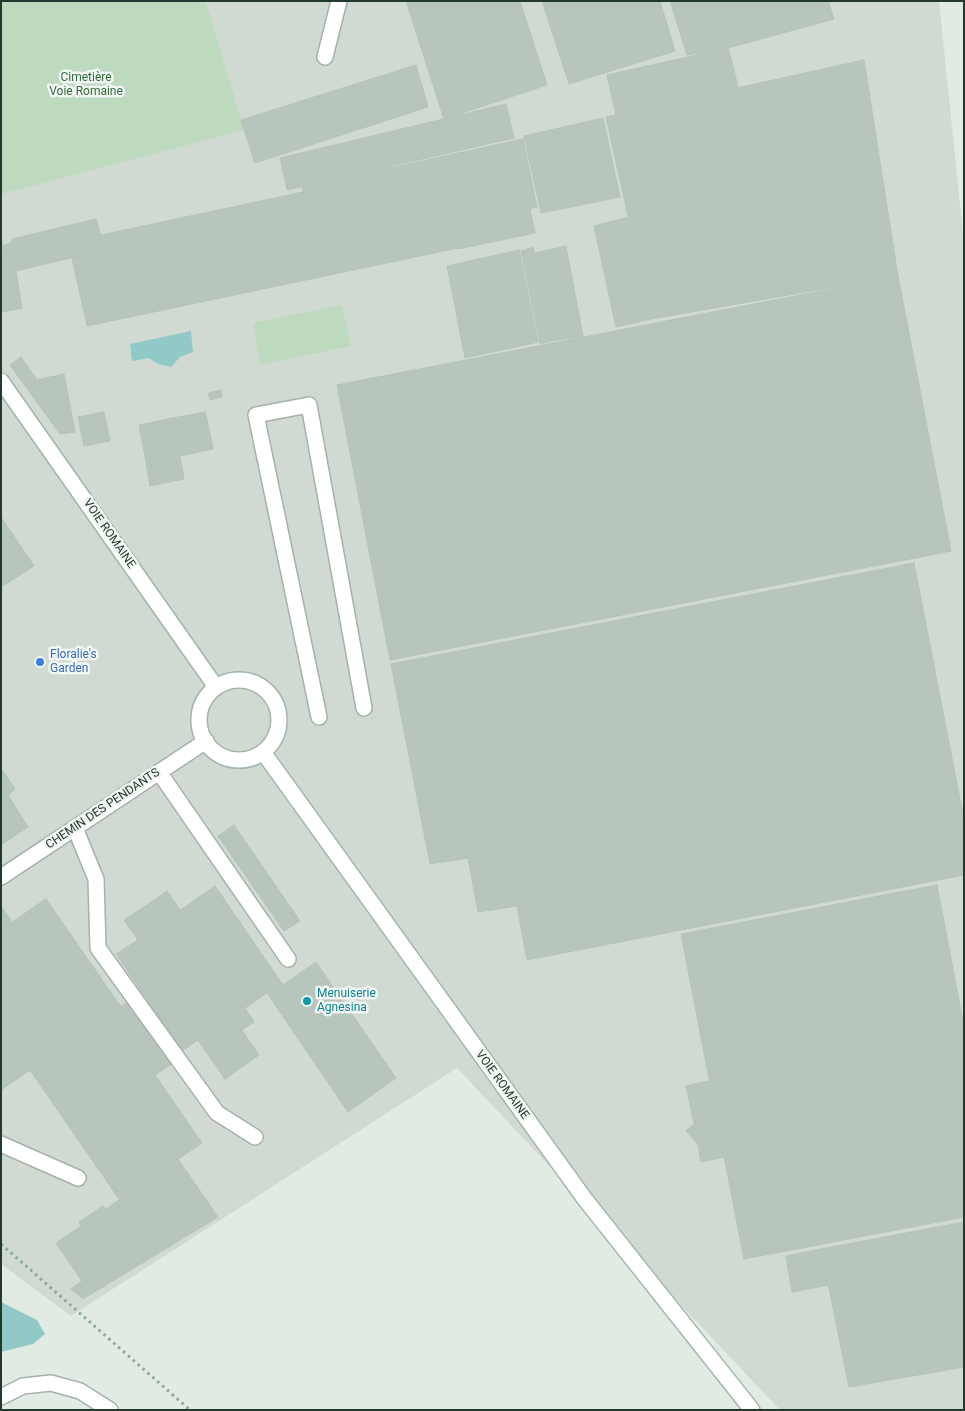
<!DOCTYPE html>
<meta charset="utf-8">
<style>
body{margin:0}
#map{position:relative;width:965px;height:1411px;overflow:hidden;background:#e2eae4;font-family:Roboto,sans-serif}
canvas{display:block}
.frame{position:absolute;inset:0;border:2px solid #24392e;pointer-events:none}
</style>
<div id="map">
<canvas width="965" height="1411"></canvas>
<div class="frame"></div>
</div>
<script>
const ctx = document.querySelector('canvas').getContext('2d');
ctx.lineJoin = 'round';
function fillPath(path, color) { ctx.fillStyle = color; ctx.fill(path, 'evenodd'); }
const poly = rows => new Path2D(rows.map(r => 'M' + r).join(''));
function stroke(path, color, width, dash) { ctx.strokeStyle = color; ctx.lineWidth = width; ctx.lineCap = dash ? 'butt' : 'round'; ctx.setLineDash(dash || []); ctx.stroke(path); }
function write(font, color, halo, rows, align = 'center') {
  ctx.font = font + ' Roboto,sans-serif'; ctx.lineWidth = 5; ctx.setLineDash([]); ctx.textBaseline = 'middle'; ctx.strokeStyle = halo; ctx.fillStyle = color; for (const [text, x, y, turn = 0] of rows) {
    ctx.save(); ctx.translate(x, y); ctx.rotate((+turn || 0) * Math.PI / 180); ctx.textAlign = isNaN(turn) ? turn : align; if (halo) ctx.strokeText(text, 0, 0); ctx.fillText(text, 0, 0); ctx.restore();
  }
}
const built = poly([
 [1,1,939,1,964,243,964,1410,780,1410,457,1068,71,1316,1,1264]
]);
const green = poly([
 [1,1,206,1,244,130,1,194],
 [342,305,351,346,260,365,253,323]
]);
const water = poly([
 [191,331,193,352,180,357,171,367,158,364,149,358,132,361,130,344],
 [1,1302,37,1320,45,1334,33,1344,1,1352]
]);
const building = poly([
 [406,1,520,1,547,85,444,119,406,1],
 [542,1,660,1,675,51,569,84,542,1],
 [670,1,828,1,834,19,728,48,687,55,670,1],
 [728,48,732,62,617,89,624,113,616,115,607,75,728,48],
 [864,60,898,276,651,319,606,117,864,60],
 [732,62,738,87,624,113,617,89,732,62],
 [416,65,428,107,255,163,241,120,416,65],
 [506,104,514,138,287,190,280,158,506,104],
 [603,118,620,197,541,213,524,136,603,118],
 [523,139,537,207,453,225,458,248,87,326,72,258,104,250,101,235,303,192,302,187,523,139],
 [530,209,535,233,458,249,453,225,530,209],
 [625,218,629,218,651,319,647,320,625,218],
 [625,218,647,320,616,327,594,226,625,218],
 [96,219,100,233,1,255,1,246,12,243,12,239,96,219],
 [100,233,104,250,95,252,93,243,86,245,84,237,100,233],
 [84,237,86,245,93,243,95,252,16,271,22,308,1,312,1,255,84,237],
 [566,246,583,336,552,341,535,253,566,246],
 [533,247,552,341,540,344,521,251,533,247],
 [519,250,538,342,465,358,447,266,519,250],
 [898,276,951,551,390,660,337,385,898,276],
 [21,357,37,380,64,374,75,432,60,434,10,365,21,357],
 [221,390,222,397,210,400,208,393,221,390],
 [104,412,107,426,81,431,78,417,104,412],
 [205,412,207,419,174,426,173,418,205,412],
 [173,418,174,426,207,419,213,449,180,456,184,479,155,485,150,461,146,462,139,425,173,418],
 [107,426,110,441,84,446,81,431,107,426],
 [150,461,155,485,150,486,146,462,150,461],
 [1,517,34,566,1,587,1,517],
 [914,563,964,820,964,875,527,960,517,906,478,912,468,858,430,864,391,664,914,563],
 [1,768,15,789,8,795,28,827,1,845,1,768],
 [234,825,300,921,284,931,218,836,234,825],
 [937,885,964,1027,964,1217,744,1259,681,934,937,885],
 [215,886,283,985,316,962,396,1078,348,1112,267,993,245,1008,254,1022,242,1030,166,920,215,886],
 [167,891,180,910,166,920,153,901,167,891],
 [46,899,121,1007,112,1013,37,905,46,899],
 [153,901,232,1016,182,1051,116,954,138,940,124,920,153,901],
 [37,905,112,1013,1,1090,1,930,37,905],
 [1,906,12,922,1,930,1,906],
 [129,1001,173,1063,155,1075,112,1013,129,1001],
 [112,1013,202,1143,119,1199,30,1070,112,1013],
 [232,1016,259,1055,225,1079,198,1040,232,1016],
 [709,1081,724,1157,701,1162,698,1144,686,1131,694,1124,686,1086,709,1081],
 [178,1159,218,1217,83,1299,71,1289,82,1281,56,1243,81,1226,79,1222,103,1206,106,1209,178,1159],
 [964,1222,964,1367,849,1387,821,1249,964,1222],
 [821,1249,829,1285,792,1292,786,1256,821,1249]
]);
const path = poly([
 [1,1244,190,1410]
]);
const service = poly([
 [325,57,339,1],
 [319,717,256,415,309,405,364,708],
 [159,772,288,959],
 [75,828,96,879,98,948,217,1113,255,1137],
 [1,1144,78,1178],
 [1,1397,23,1386,51,1383,80,1391,110,1410]
]);
const minor = poly([
 [1,877,206,741]
]);
const secondary = poly([
 [1,381,216,687],
 '199 720a40 40 0 1 1 80 0a40 40 0 1 1-80 0Z',
 [263,752,584,1198,752,1410]
]);
const markers = [
 [40,662,5,"#3f7fe0"],
 [307,1001,5,"#0f9aa8"]
];
const parkNames = [
 ["Cimetière",86,78],
 ["Voie Romaine",86,92]
];
const streetNames = [
 ["VOIE ROMAINE",109,534,55],
 ["CHEMIN DES PENDANTS",103,809,-34],
 ["VOIE ROMAINE",502,1085,54]
];
const shopNames = [
 ["Floralie's",50,655],
 ["Garden",50,669]
];
const cultureNames = [
 ["Menuiserie",317,994],
 ["Agnesina",317,1008]
];
fillPath(built, '#d0dad3');
fillPath(green, '#bdd9be');
fillPath(water, '#90c9c5');
fillPath(building, '#b7c5bd');
stroke(building, '#b5c3ba', 1);
stroke(service, '#a5b1aa', 18);
stroke(minor, '#a5b1aa', 18);
stroke(secondary, '#a2b5aa', 18);
stroke(path, '#86aa96', 3, [2.5, 4]);
stroke(service, '#fff', 15);
stroke(minor, '#fff', 15);
stroke(secondary, '#fff', 15);
for (const [x, y, r, color] of markers) { const dot = new Path2D(); dot.arc(x, y, r, 0, 2 * Math.PI); ctx.fillStyle = color; ctx.fill(dot); stroke(dot, '#f2f7f3', 2); }
write('12px', '#336c3b', '#f2f7f3', parkNames);
write('12px', '#24392e', '#f2f7f3', streetNames);
write('12px', '#366cbe', '#f2f7f3', shopNames, 'left');
write('12px', '#0d838f', '#f2f7f3', cultureNames, 'left');
</script>
